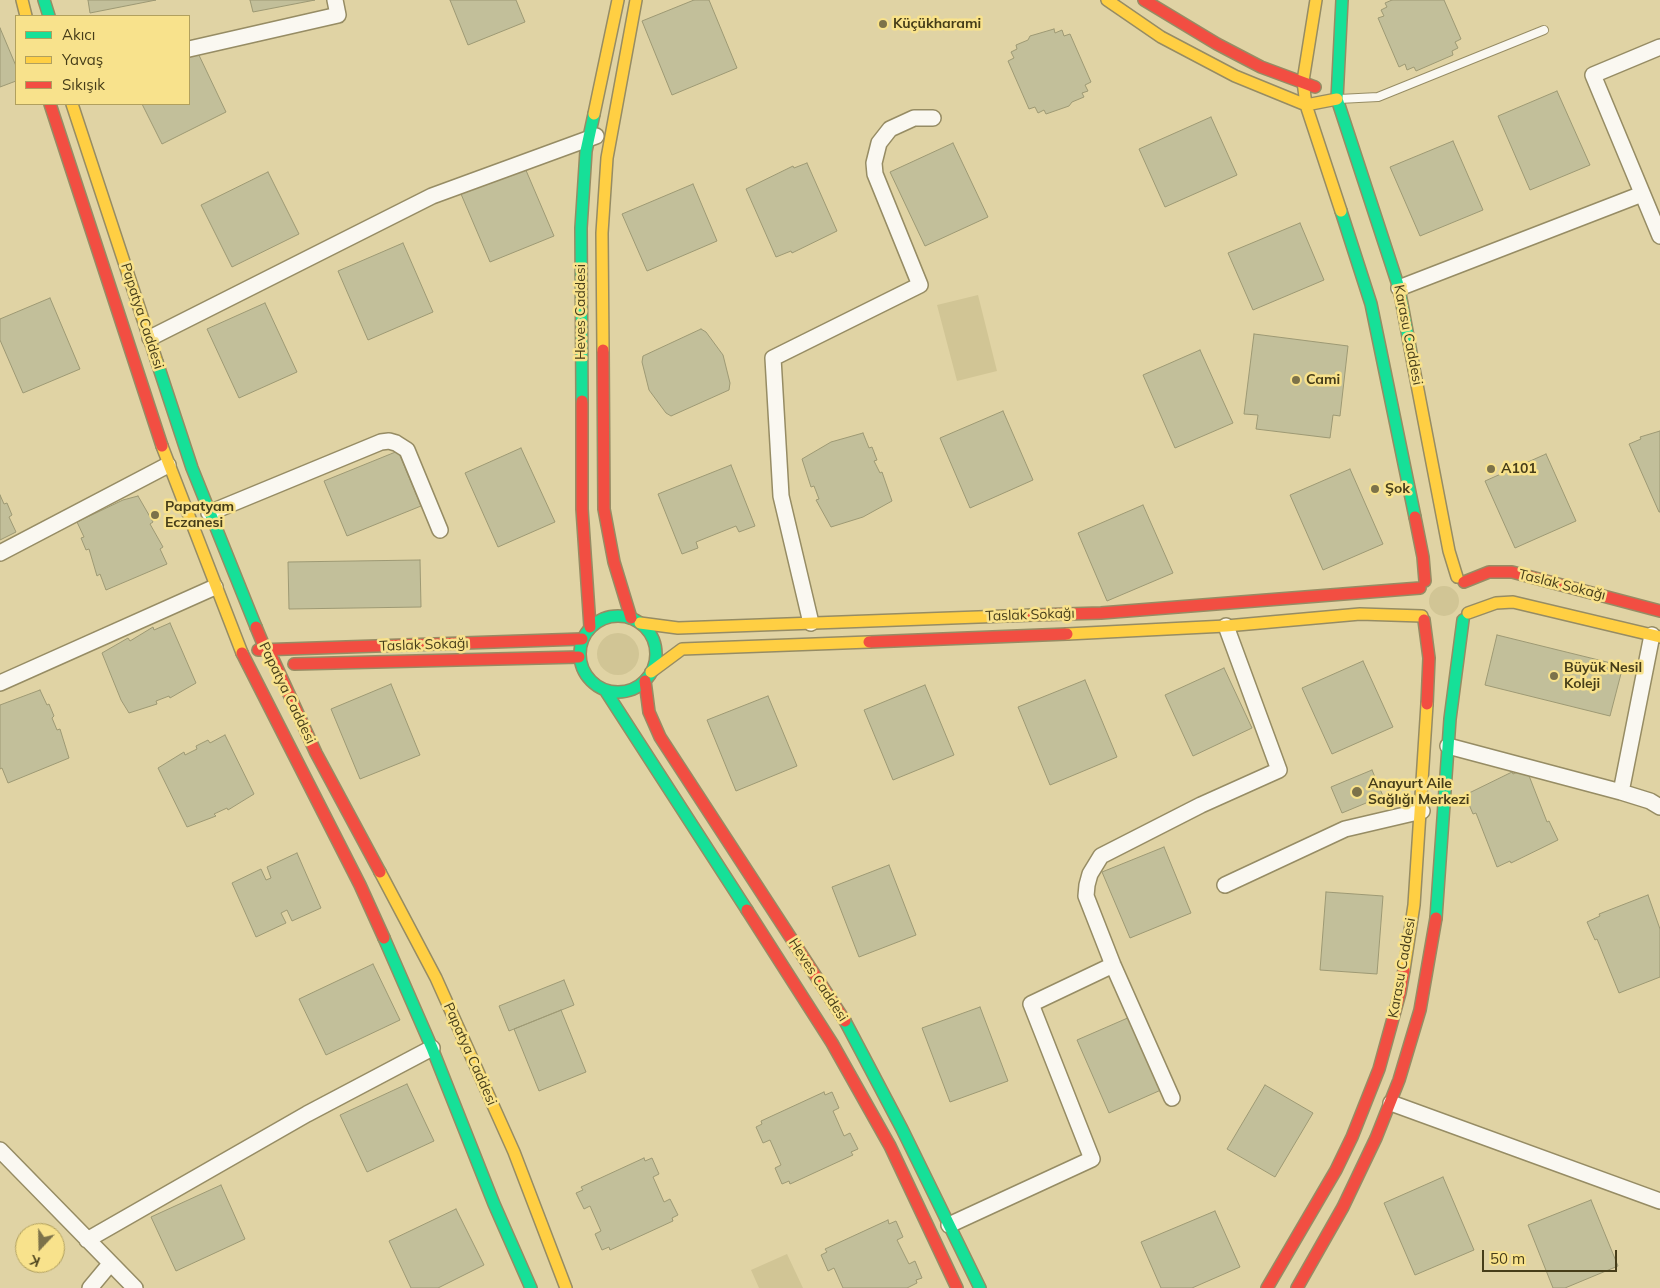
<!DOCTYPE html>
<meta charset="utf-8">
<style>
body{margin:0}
#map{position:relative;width:1660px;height:1288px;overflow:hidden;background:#e0d3a4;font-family:Mulish,sans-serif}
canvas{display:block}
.legend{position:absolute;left:15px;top:15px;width:175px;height:90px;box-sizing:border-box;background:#f8e28c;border:1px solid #b1a05e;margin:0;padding:6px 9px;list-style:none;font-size:15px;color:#463d19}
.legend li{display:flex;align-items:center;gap:10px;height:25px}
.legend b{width:25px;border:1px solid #b1a05e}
.north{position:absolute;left:15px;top:1223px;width:50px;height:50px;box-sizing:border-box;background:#f8e28c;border:1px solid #b1a05e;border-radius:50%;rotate:201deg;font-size:14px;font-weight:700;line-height:20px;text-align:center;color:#463d19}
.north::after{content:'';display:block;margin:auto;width:18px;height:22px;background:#7c724a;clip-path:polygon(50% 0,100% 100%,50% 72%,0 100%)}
.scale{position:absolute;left:1482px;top:1250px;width:135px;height:22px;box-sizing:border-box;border:2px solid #463d19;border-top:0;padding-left:6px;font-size:15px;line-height:18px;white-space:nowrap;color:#463d19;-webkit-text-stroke:4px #f8e28c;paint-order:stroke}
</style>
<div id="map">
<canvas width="1660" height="1288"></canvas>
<ul class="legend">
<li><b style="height:6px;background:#16e098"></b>Akıcı</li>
<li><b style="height:6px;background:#ffcf43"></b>Yavaş</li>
<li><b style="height:6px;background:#f24e42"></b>Sıkışık</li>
</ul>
<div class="north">K</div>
<div class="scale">50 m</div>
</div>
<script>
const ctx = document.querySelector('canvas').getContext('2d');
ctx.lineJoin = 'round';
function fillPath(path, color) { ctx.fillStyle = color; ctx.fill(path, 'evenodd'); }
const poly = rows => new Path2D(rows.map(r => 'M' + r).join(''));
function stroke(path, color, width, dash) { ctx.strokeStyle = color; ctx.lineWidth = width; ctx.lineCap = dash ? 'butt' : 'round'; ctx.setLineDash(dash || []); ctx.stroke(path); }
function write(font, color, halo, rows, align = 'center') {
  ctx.font = font + ' Mulish,sans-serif'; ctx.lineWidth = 5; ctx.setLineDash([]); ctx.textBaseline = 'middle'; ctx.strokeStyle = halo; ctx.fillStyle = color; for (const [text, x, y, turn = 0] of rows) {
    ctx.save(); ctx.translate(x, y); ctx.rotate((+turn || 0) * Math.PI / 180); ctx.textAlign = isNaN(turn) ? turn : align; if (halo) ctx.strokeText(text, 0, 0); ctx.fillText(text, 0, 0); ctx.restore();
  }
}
const green = poly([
 [978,295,997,371,957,381,937,305],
 '1429 601a15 15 0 1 1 30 0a15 15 0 1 1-30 0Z',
 '597 654a21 21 0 1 1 42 0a21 21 0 1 1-42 0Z',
 [787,1254,803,1288,759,1288,751,1270]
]);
const building = poly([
 [88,0,156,0,90,13,88,0],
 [250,0,315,0,253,12,250,0],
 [450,0,516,0,525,22,468,45,450,0],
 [694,0,709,0,737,68,672,95,642,21,694,0],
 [1392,0,1444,0,1461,39,1455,42,1458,48,1452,51,1453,55,1416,71,1414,67,1407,70,1405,64,1399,67,1378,18,1384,16,1381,10,1387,7,1385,3,1392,0],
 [0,28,16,66,16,81,0,87,0,28],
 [1054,29,1055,33,1062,30,1064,36,1070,34,1091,82,1085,85,1088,91,1082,93,1084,97,1072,102,1069,106,1046,114,1044,110,1038,113,1035,107,1029,109,1008,61,1014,58,1011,52,1017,49,1016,45,1028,40,1030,36,1054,29],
 [197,51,226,112,162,144,142,104,189,104,189,55,197,51],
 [1557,91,1590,165,1530,190,1498,116,1557,91],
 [1211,117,1237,175,1165,207,1139,149,1211,117],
 [1453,141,1483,210,1420,236,1390,167,1453,141],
 [953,143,988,217,925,246,890,172,953,143],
 [807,163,837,231,792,253,791,251,776,257,746,189,793,166,794,168,807,163],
 [525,168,554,236,490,262,461,194,525,168],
 [268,172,299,234,232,267,201,205,268,172],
 [693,184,717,241,647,271,622,214,693,184],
 [1300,223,1324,280,1253,310,1228,253,1300,223],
 [403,243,433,312,368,340,338,271,403,243],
 [50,298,80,369,23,393,0,340,0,319,50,298],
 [265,303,297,372,239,398,207,329,265,303],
 [701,329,706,332,723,355,730,383,729,390,671,416,666,413,649,390,642,362,643,356,701,329],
 [1254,334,1348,346,1340,416,1333,415,1330,438,1256,429,1258,415,1244,414,1254,334],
 [1200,350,1233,423,1175,448,1143,375,1200,350],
 [1003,411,1033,480,970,508,940,438,1003,411],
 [1660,431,1660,512,1659,512,1629,444,1641,439,1640,437,1660,431],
 [863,433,869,448,872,447,877,460,874,461,880,473,882,472,892,501,863,517,831,527,816,500,819,499,814,486,811,487,802,459,831,442,863,433],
 [521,448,555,522,498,547,465,473,521,448],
 [398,451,421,506,347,536,324,481,398,451],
 [1546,454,1576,521,1515,548,1485,481,1546,454],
 [731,465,755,526,739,532,736,526,696,542,698,548,682,554,658,494,731,465],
 [1350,469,1383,544,1323,570,1290,495,1350,469],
 [0,495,4,504,7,503,12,515,9,517,16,532,0,540,0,495],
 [138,496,153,522,150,524,163,547,160,549,167,564,106,590,100,574,97,576,89,549,86,550,81,538,84,537,77,522,123,500,138,496],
 [1143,505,1173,573,1107,601,1078,533,1143,505],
 [420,560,421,607,289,609,288,562,420,560],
 [170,623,196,683,170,698,169,696,156,701,157,704,129,713,121,700,102,653,128,638,130,641,153,627,154,630,170,623],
 [1497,635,1623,666,1610,716,1485,685,1497,635],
 [1363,661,1393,727,1332,754,1302,688,1363,661],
 [1224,668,1252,728,1193,756,1165,695,1224,668],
 [1085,680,1117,757,1050,785,1018,707,1085,680],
 [391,684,420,755,360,779,331,709,391,684],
 [925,685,954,755,893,780,864,710,925,685],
 [40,690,47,705,49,704,54,716,52,718,57,730,60,729,69,758,8,783,2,768,0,769,0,705,40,690],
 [768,696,797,766,736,791,707,720,768,696],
 [225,735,254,794,228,810,227,808,214,814,216,816,187,827,158,768,184,752,185,755,197,749,196,746,208,740,210,743,225,735],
 [1526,768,1547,822,1549,821,1558,840,1511,863,1510,861,1497,867,1476,813,1473,814,1465,795,1512,772,1513,774,1526,768],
 [1372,770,1383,796,1342,813,1331,787,1372,770],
 [1164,847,1191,913,1130,938,1102,872,1164,847],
 [297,853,321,908,292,921,287,910,281,913,286,923,256,937,232,883,261,869,266,880,271,878,267,867,297,853],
 [889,865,916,935,859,957,832,887,889,865],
 [1326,892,1383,896,1377,974,1320,970,1326,892],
 [1648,895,1660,929,1660,977,1619,993,1597,939,1595,940,1587,922,1600,916,1599,914,1648,895],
 [373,964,400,1020,326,1055,299,999,373,964],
 [564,980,574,1005,509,1031,499,1006,564,980],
 [980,1007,1008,1081,950,1102,922,1028,980,1007],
 [561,1010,586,1072,539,1091,514,1029,561,1010],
 [1130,1017,1161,1090,1109,1113,1077,1040,1130,1017],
 [407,1084,434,1141,367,1172,340,1115,407,1084],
 [1265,1085,1313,1113,1275,1177,1227,1149,1265,1085],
 [824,1092,825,1095,832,1092,839,1108,833,1111,844,1136,850,1133,858,1149,851,1152,853,1155,790,1184,789,1181,782,1184,775,1168,781,1165,770,1140,763,1143,756,1127,762,1124,761,1121,824,1092],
 [644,1158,645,1161,652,1158,659,1174,653,1177,664,1202,670,1199,678,1215,672,1218,673,1221,610,1250,609,1247,602,1250,595,1234,601,1231,590,1206,584,1209,576,1193,583,1190,581,1187,644,1158],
 [1443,1177,1474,1250,1415,1275,1384,1203,1443,1177],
 [221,1185,245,1239,176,1271,151,1217,221,1185],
 [1591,1200,1618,1266,1565,1288,1553,1288,1528,1225,1591,1200],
 [456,1209,484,1265,438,1288,411,1288,389,1241,456,1209],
 [1215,1211,1240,1267,1192,1288,1161,1288,1141,1242,1215,1211],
 [888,1220,889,1224,896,1221,903,1237,897,1240,909,1264,915,1261,922,1278,916,1280,917,1283,907,1288,843,1288,834,1268,828,1271,821,1255,827,1252,825,1249,888,1220]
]);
const lane = poly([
 [1339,99,1378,97,1544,30]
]);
const street = poly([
 [1660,47,1593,75,1660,236],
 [189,49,338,15,335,0],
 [1399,288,1642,194],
 [150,338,432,196,596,136],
 [209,513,381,442,389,441,396,443,407,450,440,530],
 [0,553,168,465],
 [811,623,781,496,773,358,920,285,875,174,874,163,879,143,890,129,914,118,933,118],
 [0,683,215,587],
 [1448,746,1621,792,1650,801,1660,807],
 [1621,792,1652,635],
 [1225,885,1345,829,1422,811],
 [1172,1098,1113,965,1086,896,1087,885,1090,874,1101,856,1201,805,1279,770,1226,626],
 [1391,1103,1660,1201],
 [0,1150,135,1288],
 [949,1225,1092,1159,1031,1004,1113,965],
 [87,1240,307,1114,432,1048],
 [90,1288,110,1264]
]);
const fast = poly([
 [44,0,49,16],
 [1342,0,1337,99,1399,288,1414,369],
 [1341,211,1371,304,1415,517],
 [157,362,192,468,256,627],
 [582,401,581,228,586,151,594,114],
 '580 654a38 38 0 1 1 76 0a38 38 0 1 1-76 0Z',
 [605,690,747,910],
 [1436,918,1450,719,1463,620],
 [384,938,432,1048,494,1204,531,1288],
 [845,1021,902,1129,980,1288]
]);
const slow = poly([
 [22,0,26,16],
 [1107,0,1161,37,1235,76,1306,105,1337,99],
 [1316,0,1303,81,1306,105,1341,211],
 [72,104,157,362],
 [594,114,618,0],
 [603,350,602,233,607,158,636,0],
 [1414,369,1449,551,1457,577],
 [162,446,242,653],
 [1468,613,1496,603,1513,602,1660,637],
 [640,623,678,628,1033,615],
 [1067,634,1226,626,1360,614,1422,616],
 [651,672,682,649,869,642],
 [380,872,436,978,514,1152,566,1288],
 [1404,970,1414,905,1427,704]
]);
const jam = poly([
 [1144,0,1217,44,1261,67,1315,87],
 [50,104,162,446],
 [603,350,604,509,614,562,631,618],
 [582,401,582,509,590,627],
 [1415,517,1423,557,1425,581],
 [1464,582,1489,572,1512,572,1660,611],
 [1033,615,1101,613,1420,588],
 [1424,620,1429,658,1427,704],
 [256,627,266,651,272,657,316,753,380,872],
 [869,642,1067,634],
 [258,650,582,639],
 [242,653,360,885,384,938],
 [294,664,579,657],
 [645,681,649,712,660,737,845,1021],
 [747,910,832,1043,890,1146,957,1288],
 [1267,1288,1336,1170,1352,1137,1379,1069,1400,993,1404,970],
 [1297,1288,1343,1207,1376,1138,1399,1080,1420,1010,1436,918]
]);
const markers = [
 [883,24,5,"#7c724a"],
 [1296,380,5,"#7c724a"],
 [1491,469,5,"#7c724a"],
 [1375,489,5,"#7c724a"],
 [155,515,5,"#7c724a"],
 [1554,676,5,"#7c724a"],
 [1357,792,6,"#7c724a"]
];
const poiNames = [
 ["Küçükharami",893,24],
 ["Cami",1306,380],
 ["A101",1501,469],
 ["Şok",1385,489],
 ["Papatyam",165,507],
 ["Eczanesi",165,523],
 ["Büyük Nesil",1564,668],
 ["Koleji",1564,684],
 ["Anayurt Aile",1368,784],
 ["Sağlığı Merkezi",1368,800]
];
const streetNames = [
 ["Heves Caddesi",581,312,-90],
 ["Papatya Caddesi",142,316,72],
 ["Karasu Caddesi",1408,335,79],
 ["Taslak Sokağı",1562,585,14],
 ["Taslak Sokağı",1030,615,-2],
 ["Taslak Sokağı",424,645,-2],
 ["Papatya Caddesi",287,693,64],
 ["Karasu Caddesi",1402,968,-80],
 ["Heves Caddesi",818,980,57],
 ["Papatya Caddesi",470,1054,66]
];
fillPath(green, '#d1c595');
fillPath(building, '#c2bf9a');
stroke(building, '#9d9974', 1);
stroke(lane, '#968c64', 10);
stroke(street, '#968c64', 18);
stroke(fast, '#968c64', 14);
stroke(slow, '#968c64', 14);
stroke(jam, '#968c64', 14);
stroke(lane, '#faf8f1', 8);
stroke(street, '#faf8f1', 15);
stroke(fast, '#16e098', 11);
stroke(slow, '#ffcf43', 11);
stroke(jam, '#f24e42', 11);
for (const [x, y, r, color] of markers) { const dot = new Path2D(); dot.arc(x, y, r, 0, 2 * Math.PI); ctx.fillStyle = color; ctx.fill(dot); stroke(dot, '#f8e28c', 2); }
write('bold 14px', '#463d19', '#f8e28c', poiNames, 'left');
write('14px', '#463d19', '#f8e28c', streetNames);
</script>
